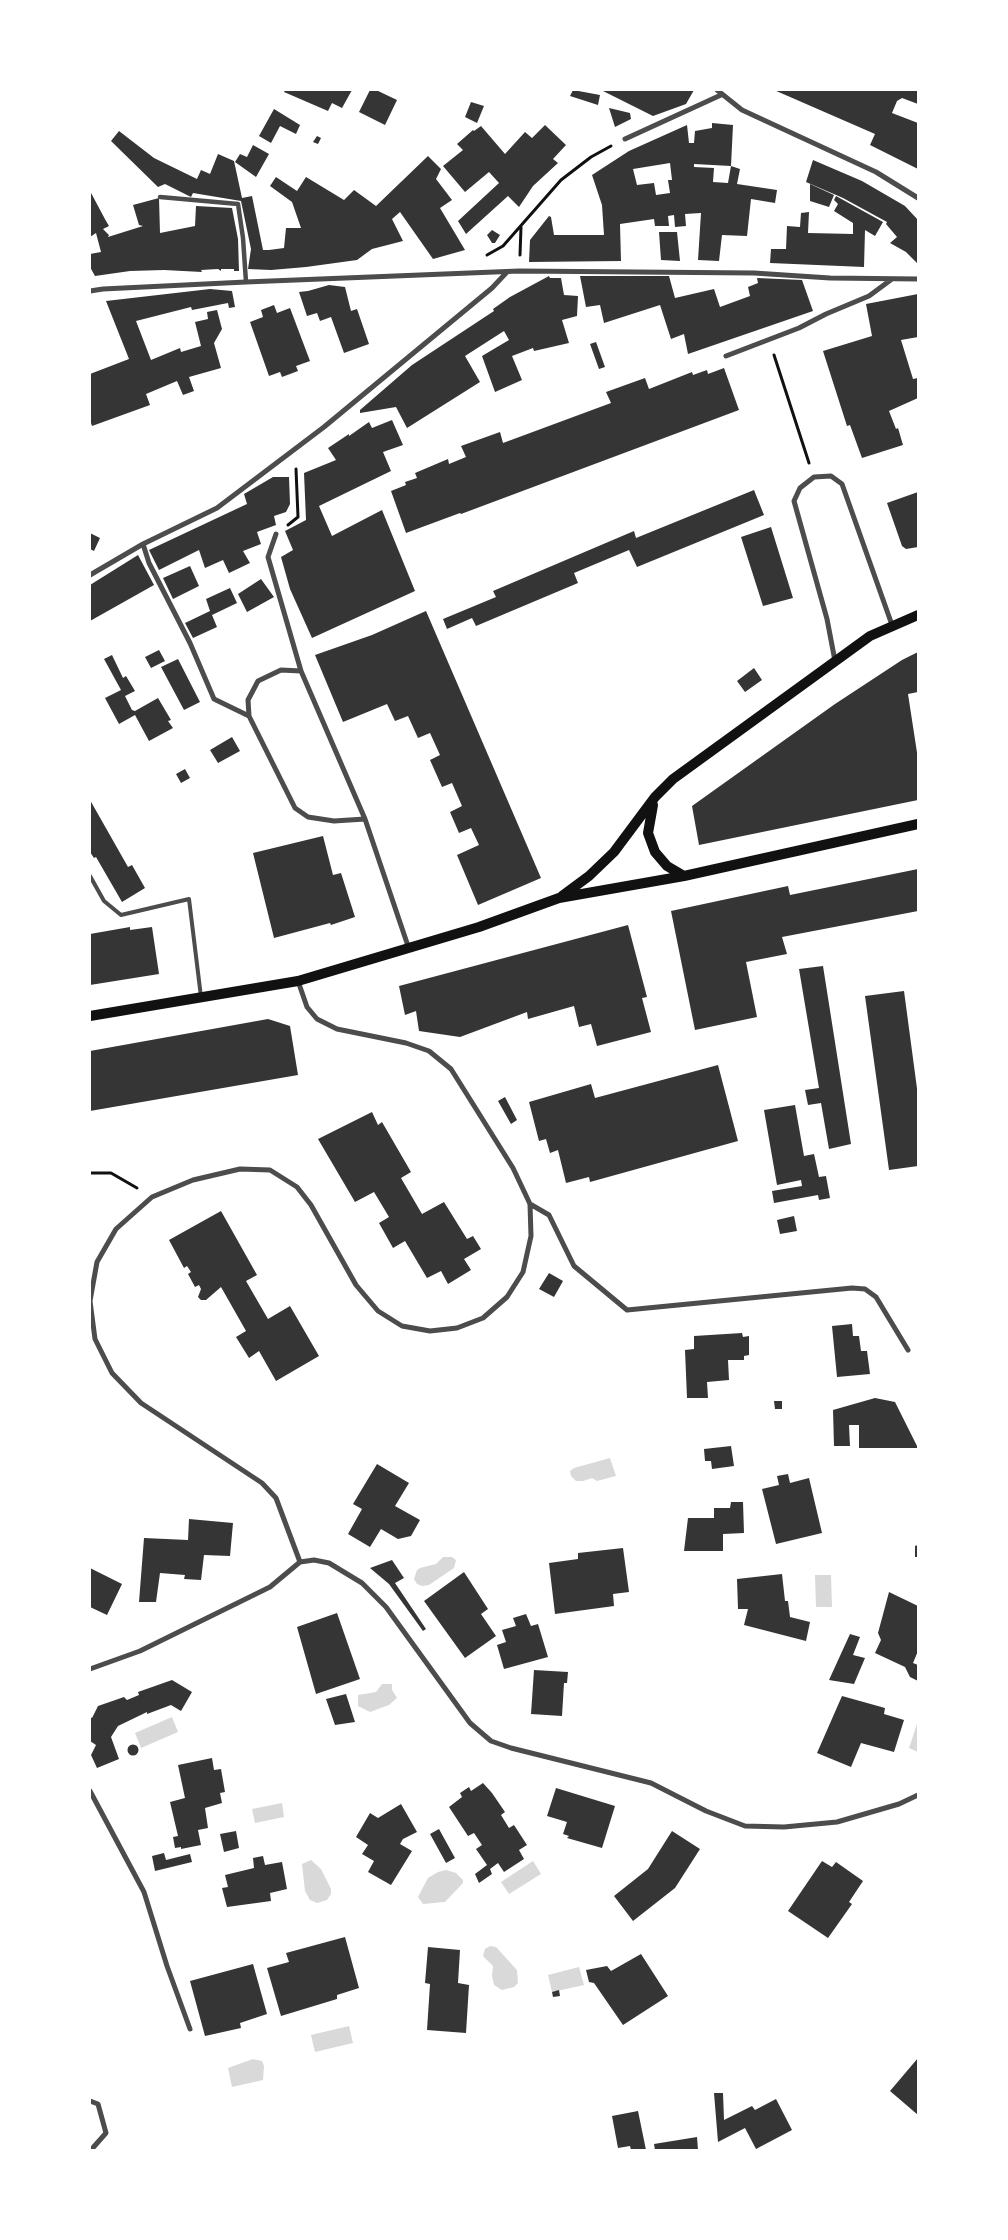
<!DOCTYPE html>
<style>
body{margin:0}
#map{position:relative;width:1008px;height:2240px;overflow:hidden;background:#fff;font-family:"PT Serif",serif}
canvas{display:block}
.frame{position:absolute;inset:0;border:91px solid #fff;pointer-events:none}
</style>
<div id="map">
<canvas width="1008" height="2240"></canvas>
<div class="frame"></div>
</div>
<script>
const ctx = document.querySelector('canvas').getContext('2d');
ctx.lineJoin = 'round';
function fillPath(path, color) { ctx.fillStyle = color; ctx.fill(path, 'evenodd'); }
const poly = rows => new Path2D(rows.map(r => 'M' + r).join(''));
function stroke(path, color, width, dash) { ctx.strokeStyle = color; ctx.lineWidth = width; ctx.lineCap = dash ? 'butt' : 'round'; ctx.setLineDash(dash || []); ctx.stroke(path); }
const water = poly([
 [610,1458,616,1476,597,1481,592,1478,583,1481,576,1481,571,1476,570,1471,574,1468],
 [443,1557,452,1557,456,1560,454,1568,429,1585,422,1586,417,1584,414,1579,417,1570,420,1568,436,1564],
 [815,1575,831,1575,832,1607,816,1607],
 [382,1684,392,1684,392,1690,397,1698,389,1705,370,1712,358,1706,358,1695,376,1692],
 [172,1717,178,1732,141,1748,135,1733],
 [918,1721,918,1752,909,1748],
 [282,1803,284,1817,255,1823,252,1809],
 [311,1860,321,1869,331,1889,331,1894,327,1900,317,1903,310,1900,305,1891,302,1864],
 [533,1861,541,1874,509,1894,501,1882],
 [446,1870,456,1873,463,1880,463,1883,445,1902,423,1904,418,1897,428,1878,438,1872],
 [490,1946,496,1947,517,1970,518,1983,514,1987,502,1990,494,1985,492,1976,493,1966,483,1956,485,1949],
 [579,1967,584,1985,552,1992,548,1975],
 [349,2026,353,2043,315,2052,311,2035],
 [253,2059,262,2061,264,2066,263,2080,232,2087,228,2068]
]);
const building = poly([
 [285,90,329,91,352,90,342,108,332,103,328,111,284,92],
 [370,90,376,90,397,100,385,125,359,112],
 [573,90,600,95,598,105,570,96],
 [601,90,694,90,686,104,653,116],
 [774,90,918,90,918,104,902,98,897,101,892,113,918,123,918,169,870,145,875,134],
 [471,102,484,106,477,123,465,117],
 [609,108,630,113,631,119,615,127],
 [274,109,300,125,296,134,280,126,271,143,259,136],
 [712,123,733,125,731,166,694,164,694,167,714,168,713,182,728,183,731,166,740,169,737,184,777,190,775,203,751,199,747,236,722,235,719,261,698,260,701,213,685,214,686,226,675,227,674,215,668,216,669,226,655,226,654,219,620,224,621,261,529,262,530,240,549,216,551,217,554,235,604,235,602,205,592,175,629,151,687,125,689,143,694,143,695,131,712,128],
 [670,163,672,180,668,180,670,193,656,195,654,183,637,185,633,169],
 [545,125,566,145,553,159,558,163,533,186,519,207,508,196,466,234,458,221,499,183,489,172,465,192,443,166,463,150,457,144,473,130,474,131,481,126,505,154,525,132,532,138],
 [119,131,154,158,197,179,201,170,210,174,218,154,234,161,242,198,252,196,263,250,269,250,284,248,286,228,301,228,292,202,270,186,276,177,297,191,306,177,344,200,354,190,376,206,428,156,441,169,436,179,452,200,440,208,465,250,433,259,400,212,392,219,403,241,372,249,357,260,306,267,271,270,248,269,251,249,241,201,193,193,191,197,165,184,158,187,111,141],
 [317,136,321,138,318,144,313,142],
 [253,145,269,154,256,177,235,162,240,154,247,157],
 [813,160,862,181,905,206,918,220,918,264,906,252,890,243,897,237,886,224,887,222,843,198,806,182],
 [810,184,834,195,829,207,810,201],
 [90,191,106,221,109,226,103,229,109,235,108,237,143,226,139,225,133,205,159,198,160,233,195,226,196,206,232,208,238,239,239,271,234,271,234,269,221,269,221,271,218,269,201,270,202,272,164,270,130,271,95,276,90,267,90,254,101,252,96,233,90,237],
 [836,196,883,222,875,236,865,230,864,267,770,263,771,249,786,249,787,226,800,227,801,213,809,212,808,233,853,234,853,223,834,211,838,204,834,200],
 [492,230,500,235,495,243,492,243,487,235],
 [659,232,677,232,680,261,661,260],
 [549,276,550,278,561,278,564,295,578,296,577,316,562,320,569,343,534,351,533,348,512,356,522,380,495,392,482,356,509,340,504,331,465,356,480,382,407,428,396,407,360,413,360,410,412,365,494,311,493,309,510,297],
 [580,276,669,276,675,298,714,289,720,307,750,296,748,287,758,283,757,278,802,280,813,311,688,354,684,334,671,339,660,305,604,323,600,305,586,307],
 [329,285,345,287,351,311,357,309,369,344,344,353,331,317,320,321,317,313,307,316,299,292,308,291],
 [210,289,232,291,235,307,229,308,228,303,192,310,191,307,136,321,151,360,180,348,181,352,201,346,195,322,208,319,207,312,217,310,222,329,214,343,221,368,189,377,194,391,183,395,177,381,146,394,150,405,92,426,90,420,90,374,129,359,106,301],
 [918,294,918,337,901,340,913,379,918,378,918,398,889,411,896,429,898,428,903,445,862,458,850,425,847,426,823,351,872,336,866,304],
 [274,305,277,313,290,308,310,361,296,366,298,371,282,377,280,372,269,376,250,322,263,317,261,310],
 [596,342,605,367,599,369,590,344],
 [724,368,739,410,461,514,460,513,406,533,391,491,406,485,405,482,417,478,415,473,448,459,449,464,466,457,461,446,500,432,503,443,611,403,606,392,645,378,649,389,692,372,693,375,707,370,708,374],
 [392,420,403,445,383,452,391,471,319,506,332,536,382,510,415,591,312,638,290,589,281,557,293,550,285,531,306,520,304,473,336,460,328,448,349,434,349,436,369,422,372,428],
 [273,477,289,477,290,504,286,512,274,516,276,525,257,532,261,544,243,551,250,563,229,573,223,560,205,568,199,550,159,570,149,550,247,504,244,494],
 [754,490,764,515,637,567,629,550,574,573,578,583,476,626,472,618,447,629,443,619,496,597,493,591,634,531,636,538],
 [918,492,918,547,906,549,902,546,887,503],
 [771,527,793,598,763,606,741,537],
 [90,533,100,538,94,551,90,549],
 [138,555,154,585,90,621,90,585],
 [190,566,199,586,173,599,163,578],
 [261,579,274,597,247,612,238,594],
 [230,588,237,603,212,615,217,627,193,638,185,623,210,611,206,599],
 [426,611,541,878,478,905,457,855,479,845,471,828,459,833,450,812,462,806,452,783,442,787,430,760,440,755,430,733,418,738,408,716,395,721,387,704,343,722,315,655,372,635],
 [159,650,165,661,151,668,145,657],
 [918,652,918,692,908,694,918,759,918,800,699,845,692,806,835,704,902,660],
 [112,655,123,678,126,676,135,691,125,696,132,710,135,711,158,698,171,720,168,721,173,728,149,741,135,715,119,724,105,698,121,690,104,659],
 [178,659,200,702,184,710,161,667],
 [754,668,762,680,745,692,737,681],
 [232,737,240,751,218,763,210,750],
 [185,769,190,778,181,783,176,774],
 [90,800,128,867,132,865,145,888,122,902,96,857,94,858,90,852],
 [323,836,333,875,341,873,355,917,331,925,330,923,274,938,253,853],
 [918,869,918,911,782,937,787,954,746,962,757,1017,695,1030,671,911,788,886,790,895],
 [628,925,647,997,642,998,651,1032,597,1046,591,1024,579,1027,574,1006,528,1019,527,1012,460,1037,419,1031,416,1011,405,1015,399,986],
 [130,927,130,930,152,927,159,974,90,985,90,934],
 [823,966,851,1144,829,1149,821,1103,808,1105,805,1090,819,1088,799,969],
 [904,991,918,1096,918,1166,889,1170,865,996],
 [268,1019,290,1026,298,1075,90,1111,90,1051],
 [718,1065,738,1141,590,1182,589,1177,566,1183,558,1150,550,1153,546,1139,539,1141,529,1102,591,1084,595,1098],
 [505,1097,517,1120,511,1124,498,1101],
 [795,1105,804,1156,814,1154,819,1177,826,1176,830,1198,819,1200,818,1195,774,1203,772,1191,802,1186,801,1180,777,1185,764,1110],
 [372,1112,378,1125,382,1122,411,1172,401,1178,422,1214,444,1202,467,1239,473,1236,481,1249,464,1259,471,1270,448,1284,441,1271,427,1278,405,1241,393,1248,379,1223,389,1217,374,1192,355,1202,318,1139],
 [221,1211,257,1275,246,1281,268,1319,290,1306,319,1356,276,1381,259,1351,249,1358,236,1337,246,1331,221,1287,206,1300,201,1300,198,1297,201,1289,199,1285,195,1287,188,1274,191,1272,187,1266,184,1268,169,1240],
 [794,1216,797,1231,780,1234,777,1220],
 [549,1273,563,1281,554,1297,539,1289],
 [852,1324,853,1336,859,1336,861,1351,867,1351,870,1374,837,1377,832,1326],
 [742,1333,743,1337,749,1336,749,1355,744,1356,744,1360,728,1360,729,1380,707,1382,708,1398,687,1398,685,1350,694,1349,694,1336],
 [875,1398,895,1402,918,1448,859,1448,859,1425,849,1425,850,1446,834,1446,833,1410],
 [774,1401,782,1401,782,1409,775,1409],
 [731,1446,734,1466,712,1469,711,1461,705,1461,704,1449],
 [377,1464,409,1483,395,1506,420,1520,411,1536,398,1539,381,1529,370,1547,348,1534,362,1509,353,1504],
 [788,1474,790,1483,809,1478,822,1533,776,1544,762,1489,779,1485,777,1476],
 [731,1502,743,1502,744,1533,723,1534,723,1551,684,1551,688,1518,714,1518,714,1508,730,1508],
 [189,1519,233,1523,230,1556,204,1555,201,1580,184,1579,185,1575,160,1573,156,1602,139,1602,144,1538,188,1540],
 [918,1545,918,1557,915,1557,915,1546],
 [623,1548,629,1592,613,1594,614,1606,555,1614,549,1563,578,1559,578,1553],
 [392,1560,404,1578,395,1583,426,1629,423,1631,389,1584,370,1568],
 [90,1568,122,1584,107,1615,90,1607],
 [464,1572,488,1609,481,1614,496,1636,465,1658,424,1601],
 [782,1574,785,1601,788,1601,790,1617,810,1622,806,1641,744,1625,748,1609,738,1609,737,1579],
 [889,1592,918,1606,918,1651,913,1663,918,1665,918,1681,910,1677,905,1667,875,1653,881,1640,878,1633],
 [337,1613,360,1679,316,1694,297,1627],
 [526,1614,531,1626,538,1624,548,1657,504,1669,497,1645,506,1642,502,1630,516,1626,513,1618],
 [850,1634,860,1637,853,1655,865,1658,854,1684,829,1680],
 [534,1670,568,1672,567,1683,564,1683,562,1716,531,1714],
 [172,1680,192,1692,181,1711,171,1705,147,1714,147,1712,118,1726,111,1737,119,1759,97,1768,91,1755,96,1745,90,1741,90,1717,92,1718,98,1706,124,1697,127,1700,139,1695,138,1692],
 [346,1694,355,1722,335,1725,326,1699],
 [842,1696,885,1708,884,1714,904,1720,894,1752,861,1743,851,1767,817,1753],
 '127.5 1750a5.5 5.5 0 1 1 11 0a5.5 5.5 0 1 1-11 0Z',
 [212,1758,214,1770,221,1769,225,1792,220,1793,222,1803,205,1808,208,1828,198,1830,201,1845,181,1849,181,1847,175,1848,173,1837,178,1836,170,1802,185,1798,178,1765],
 [483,1783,492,1793,505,1812,501,1815,509,1828,514,1825,527,1845,519,1850,524,1859,504,1872,498,1863,490,1869,492,1874,479,1883,475,1874,487,1865,476,1849,482,1845,474,1833,468,1836,449,1807,462,1797,460,1793,469,1787,471,1791],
 [556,1788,615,1806,602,1848,567,1838,569,1836,563,1834,567,1822,547,1816],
 [401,1804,417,1832,403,1839,400,1844,412,1851,391,1885,368,1872,374,1861,362,1854,368,1845,356,1837,370,1813,378,1818],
 [439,1829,455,1858,446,1863,430,1834],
 [236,1831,239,1848,224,1852,220,1834],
 [672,1831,700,1849,675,1888,633,1921,614,1896,648,1869],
 [164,1853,166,1860,190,1854,192,1862,155,1871,152,1856],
 [263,1856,265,1865,282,1862,287,1889,270,1893,271,1901,227,1907,222,1888,228,1887,225,1875,254,1868,253,1858],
 [822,1861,832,1867,836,1862,863,1881,849,1902,852,1904,828,1938,788,1911],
 [345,1937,359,1988,337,1995,337,1999,281,2016,267,1968,289,1962,286,1953],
 [428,1947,460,1950,458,1983,469,1985,466,2033,427,2030,430,1984,425,1983],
 [641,1954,668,1996,623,2025,594,1983,589,1982,586,1970,607,1966,611,1971],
 [253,1964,267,2014,240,2023,241,2028,205,2036,190,1981],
 [559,1990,560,1996,553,1997,552,1992],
 [918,2058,918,2115,890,2091],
 [714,2093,723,2093,724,2120,752,2106,755,2110,776,2099,792,2130,756,2149,745,2128,718,2142],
 [638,2111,646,2150,631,2150,630,2146,618,2148,612,2116],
 [697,2137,698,2150,655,2150,654,2144]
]);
const path = poly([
 [487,255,503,246,561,180,591,157,611,146],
 [520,255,521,227],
 [774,355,809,463],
 [288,525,298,517,296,469],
 [90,1173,111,1173,137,1188]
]);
const service = poly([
 [90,876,104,901,121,915,189,899,201,997]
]);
const pedestrian = poly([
 [160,197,238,204,243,238,246,282]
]);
const minor = poly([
 [717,90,742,110,876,172,918,198],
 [625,139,721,95],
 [90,291,103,289,246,282,519,271,754,273,830,278,918,279],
 [726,356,799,328,826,314,869,296,892,279],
 [276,534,268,557,301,671,365,819,408,946],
 [143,544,149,563,190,643,214,699,249,716,295,808,308,817,334,821,365,819],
 [90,575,143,544,217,508,324,427,492,288,507,272],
 [835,661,827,619,794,501,800,488,814,477,831,476,842,484,892,625],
 [249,716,248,700,258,681,281,670,301,671],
 [298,981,307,1007,317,1019,337,1029,406,1043,429,1051,451,1069,513,1168,530,1204,531,1236,523,1272,507,1297,483,1318,457,1328,430,1331,402,1326,378,1311,356,1285,311,1205,297,1187,270,1170,240,1169,193,1180,152,1197,116,1229,97,1262,90,1301,95,1339,112,1373,141,1403,262,1483,276,1498,300,1562],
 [530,1204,549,1215,574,1266,627,1310,852,1288,865,1289,876,1297,908,1350],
 [90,1669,140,1651,270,1587,300,1562,314,1560,329,1563,362,1583,386,1607,470,1723,491,1741,511,1748,651,1783,706,1811,745,1826,784,1827,837,1822,899,1804,918,1795],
 [90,1791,144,1892,167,1966,190,2029],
 [90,2101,98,2104,106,2133,91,2150]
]);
const secondary = poly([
 [653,805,648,833,655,852,667,866,684,876],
 [562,896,589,876,614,852,655,797,673,779,870,636,918,615],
 [90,1016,298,981,479,927,559,898,684,876,918,824]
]);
fillPath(water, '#d9d9d9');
fillPath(building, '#353535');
stroke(path, '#111', 3);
stroke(service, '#4c4c4c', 4);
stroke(pedestrian, '#4c4c4c', 4.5);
stroke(minor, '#4c4c4c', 5);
stroke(secondary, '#111', 10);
</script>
